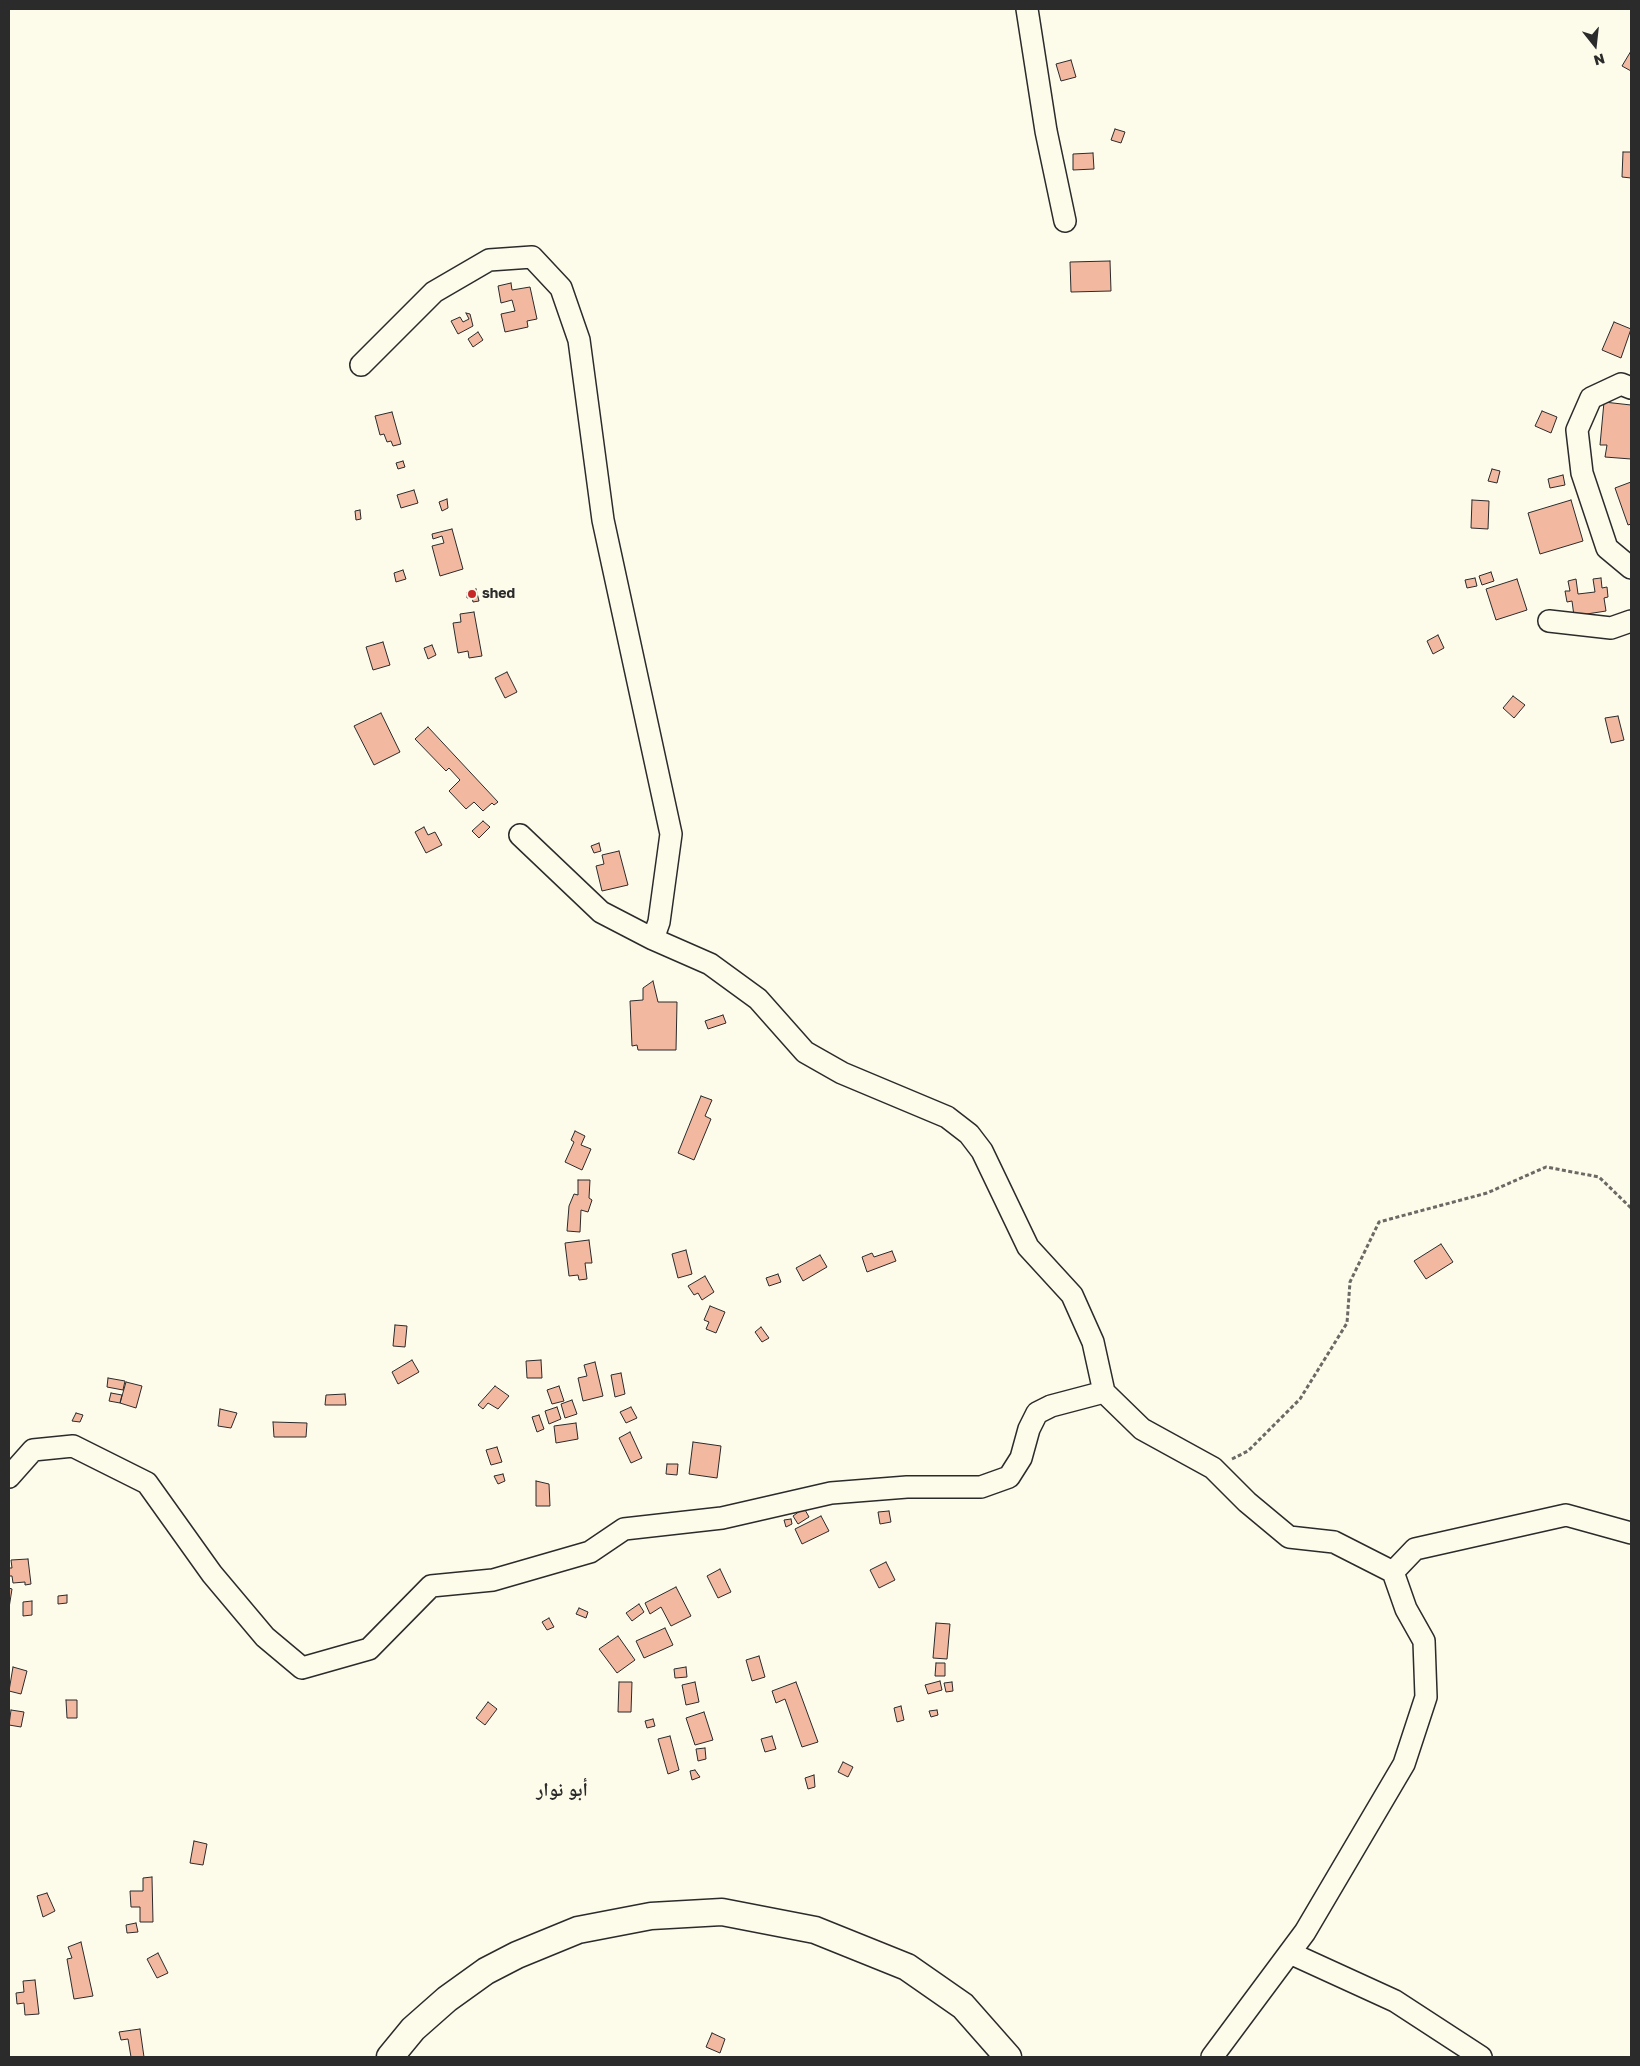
<!DOCTYPE html>
<meta charset="utf-8">
<style>
body{margin:0}
#map{position:relative;width:1640px;height:2066px;overflow:hidden;background:#fdfbea;font-family:"Golos Text",sans-serif}
canvas{display:block}
.frame{position:absolute;inset:0;border:10px solid #2b2b2b;pointer-events:none}
.north{position:absolute;left:1570px;top:20px;width:50px;height:50px;-webkit-text-stroke:4px #fdfbea;paint-order:stroke;rotate:164deg;font-size:14px;font-weight:700;line-height:20px;text-align:center;color:#2b2b2b}
.north::after{content:'';display:block;margin:auto;width:18px;height:22px;background:#2b2b2b;clip-path:polygon(50% 0,100% 100%,50% 72%,0 100%)}
</style>
<div id="map">
<canvas width="1640" height="2066"></canvas>
<div class="frame"></div>
<div class="north">N</div>
</div>
<script>
const ctx = document.querySelector('canvas').getContext('2d');
ctx.lineJoin = 'round';
function fillPath(path, color) { ctx.fillStyle = color; ctx.fill(path, 'evenodd'); }
const poly = rows => new Path2D(rows.map(r => 'M' + r).join(''));
function stroke(path, color, width, dash) { ctx.strokeStyle = color; ctx.lineWidth = width; ctx.lineCap = dash ? 'butt' : 'round'; ctx.setLineDash(dash || []); ctx.stroke(path); }
function write(font, color, halo, rows, align = 'center') {
  ctx.font = font + ' "Golos Text","Noto Naskh Arabic",sans-serif'; ctx.lineWidth = 4; ctx.setLineDash([]); ctx.textBaseline = 'middle'; ctx.strokeStyle = halo; ctx.fillStyle = color; for (const [text, x, y, turn = 0] of rows) {
    ctx.save(); ctx.translate(x, y); ctx.rotate((+turn || 0) * Math.PI / 180); ctx.textAlign = isNaN(turn) ? turn : align; if (halo) ctx.strokeText(text, 0, 0); ctx.fillText(text, 0, 0); ctx.restore();
  }
}
const building = poly([
 [1631,51,1631,71,1622,66,1631,51],
 [1071,60,1076,77,1061,81,1056,64,1071,60],
 [1115,129,1125,132,1121,143,1111,140,1115,129],
 [1623,152,1631,152,1631,178,1622,177,1623,152],
 [1093,153,1094,169,1073,170,1073,154,1093,153],
 [1110,261,1111,291,1071,292,1070,262,1110,261],
 [511,283,512,290,530,287,537,319,527,321,528,327,505,332,501,314,515,311,512,300,501,303,498,286,511,283],
 [466,313,470,314,473,326,458,334,451,321,460,317,463,322,469,319,466,313],
 [1614,322,1631,329,1621,358,1602,350,1614,322],
 [478,332,483,340,473,347,468,339,478,332],
 [1604,402,1631,405,1631,459,1605,457,1607,445,1600,445,1604,402],
 [1542,411,1557,417,1551,433,1535,426,1542,411],
 [392,412,401,444,393,446,391,441,387,442,384,434,380,435,375,416,392,412],
 [403,461,405,467,398,469,396,463,403,461],
 [1492,469,1500,471,1497,483,1488,481,1492,469],
 [1563,475,1565,485,1550,488,1548,479,1563,475],
 [1631,482,1631,524,1628,525,1615,488,1631,482],
 [414,490,418,503,401,508,397,495,414,490],
 [447,499,448,508,442,511,439,502,447,499],
 [1472,500,1489,501,1488,529,1471,528,1472,500],
 [1571,500,1583,541,1540,554,1528,513,1571,500],
 [360,510,361,519,356,520,355,511,360,510],
 [452,529,463,569,440,576,432,546,444,543,442,536,433,539,432,534,452,529],
 [403,570,406,579,396,582,394,573,403,570],
 [1491,572,1494,581,1482,585,1479,576,1491,572],
 [1475,578,1477,586,1467,588,1465,580,1475,578],
 [1601,578,1602,588,1607,587,1608,597,1604,598,1606,611,1574,616,1572,601,1567,602,1565,591,1570,591,1568,581,1576,579,1578,594,1595,592,1593,579,1601,578],
 [1517,579,1527,610,1496,620,1486,589,1517,579],
 [476,589,479,601,473,602,472,597,467,598,467,592,476,589],
 [474,612,482,656,469,658,468,651,458,653,453,623,461,622,460,614,474,612],
 [1438,635,1444,648,1433,654,1427,641,1438,635],
 [383,642,390,665,373,670,366,647,383,642],
 [432,645,436,655,428,659,424,648,432,645],
 [507,672,517,692,505,698,495,678,507,672],
 [1513,696,1525,705,1514,718,1503,708,1513,696],
 [381,713,400,752,374,765,354,726,381,713],
 [1618,716,1624,740,1611,743,1605,718,1618,716],
 [428,727,498,802,494,805,492,803,483,811,474,802,466,809,449,791,460,780,449,768,446,771,415,739,428,727],
 [483,821,490,827,479,838,472,831,483,821],
 [424,827,428,835,435,832,442,845,426,853,415,832,424,827],
 [599,843,601,851,594,853,591,846,599,843],
 [619,851,628,885,602,891,596,866,604,864,602,855,619,851],
 [653,981,658,1002,677,1002,676,1050,638,1050,637,1045,632,1046,630,1001,643,1000,643,988,653,981],
 [723,1015,726,1023,708,1029,705,1021,723,1015],
 [701,1096,712,1100,705,1116,711,1119,694,1160,678,1153,701,1096],
 [575,1131,585,1136,581,1145,591,1149,582,1170,565,1162,574,1142,571,1140,575,1131],
 [578,1180,590,1180,589,1198,592,1200,588,1212,581,1210,580,1232,567,1231,569,1206,574,1194,578,1195,578,1180],
 [589,1240,592,1263,585,1263,587,1279,579,1280,578,1275,569,1276,565,1243,589,1240],
 [1441,1244,1453,1262,1426,1279,1414,1261,1441,1244],
 [686,1250,692,1274,678,1278,672,1254,686,1250],
 [892,1251,896,1261,867,1272,862,1257,872,1253,874,1257,892,1251],
 [820,1255,827,1267,803,1281,796,1268,820,1255],
 [778,1274,781,1282,769,1286,766,1278,778,1274],
 [705,1276,714,1292,702,1300,698,1293,694,1295,688,1286,705,1276],
 [710,1306,725,1312,716,1333,706,1329,709,1322,704,1320,710,1306],
 [395,1325,407,1326,405,1347,393,1346,395,1325],
 [761,1327,769,1338,762,1342,755,1332,761,1327],
 [412,1360,419,1372,398,1384,392,1372,412,1360],
 [541,1360,542,1378,527,1378,526,1361,541,1360],
 [595,1362,603,1396,583,1401,578,1378,587,1376,584,1365,595,1362],
 [621,1373,625,1394,615,1397,611,1375,621,1373],
 [108,1378,125,1381,123,1390,107,1387,108,1378],
 [126,1382,142,1386,136,1408,120,1403,126,1382],
 [495,1386,509,1396,498,1409,488,1403,483,1409,478,1405,495,1386],
 [559,1386,564,1401,552,1404,547,1390,559,1386],
 [111,1393,122,1395,120,1403,109,1401,111,1393],
 [345,1394,346,1405,325,1405,326,1395,345,1394],
 [572,1400,577,1414,565,1418,561,1404,572,1400],
 [557,1407,561,1419,549,1424,545,1411,557,1407],
 [631,1407,637,1418,626,1423,620,1412,631,1407],
 [220,1409,237,1413,231,1428,218,1426,220,1409],
 [76,1413,83,1415,80,1422,72,1421,76,1413],
 [539,1415,544,1429,537,1432,532,1417,539,1415],
 [273,1422,307,1423,306,1437,274,1437,273,1422],
 [576,1423,578,1439,556,1443,554,1426,576,1423],
 [630,1432,642,1458,631,1463,619,1438,630,1432],
 [693,1442,721,1446,717,1478,689,1474,693,1442],
 [497,1447,502,1462,491,1465,486,1450,497,1447],
 [667,1464,678,1464,677,1475,666,1474,667,1464],
 [503,1474,505,1481,498,1484,494,1476,503,1474],
 [536,1481,549,1484,550,1506,536,1506,536,1481],
 [804,1508,809,1517,798,1524,793,1516,804,1508],
 [889,1511,891,1522,880,1524,878,1512,889,1511],
 [821,1516,829,1531,802,1544,795,1529,821,1516],
 [791,1519,792,1524,786,1527,784,1520,791,1519],
 [28,1559,31,1584,25,1585,25,1582,13,1583,12,1576,9,1576,9,1568,12,1568,11,1560,28,1559],
 [886,1562,895,1580,879,1588,870,1570,886,1562],
 [720,1569,731,1592,718,1598,707,1576,720,1569],
 [676,1587,691,1616,671,1626,661,1607,650,1614,645,1603,676,1587],
 [9,1588,12,1589,9,1608,9,1588],
 [67,1595,67,1603,58,1604,58,1596,67,1595],
 [32,1601,32,1615,23,1616,23,1602,32,1601],
 [639,1604,644,1612,632,1621,626,1613,639,1604],
 [579,1608,588,1612,586,1618,576,1614,579,1608],
 [549,1618,554,1627,547,1630,542,1622,549,1618],
 [936,1623,950,1624,947,1659,933,1658,936,1623],
 [665,1628,673,1645,644,1658,636,1641,665,1628],
 [618,1636,635,1660,617,1673,599,1649,618,1636],
 [759,1656,765,1677,752,1681,746,1660,759,1656],
 [936,1663,945,1663,945,1676,935,1676,936,1663],
 [13,1667,27,1671,21,1694,9,1691,13,1667],
 [686,1667,687,1677,675,1678,674,1669,686,1667],
 [940,1681,942,1690,928,1694,925,1685,940,1681],
 [619,1682,632,1682,631,1712,618,1712,619,1682],
 [695,1682,699,1702,686,1705,682,1685,695,1682],
 [796,1682,818,1742,802,1747,785,1699,776,1703,772,1691,796,1682],
 [952,1682,953,1691,946,1692,944,1683,952,1682],
 [66,1700,77,1700,77,1718,67,1718,66,1700],
 [488,1702,497,1709,485,1725,476,1718,488,1702],
 [901,1706,904,1720,897,1722,894,1708,901,1706],
 [11,1710,24,1712,21,1727,9,1725,11,1710],
 [937,1710,938,1715,931,1717,929,1711,937,1710],
 [704,1712,713,1740,695,1745,686,1718,704,1712],
 [653,1719,655,1726,647,1728,645,1721,653,1719],
 [670,1736,679,1770,668,1774,658,1739,670,1736],
 [772,1736,776,1749,765,1752,761,1739,772,1736],
 [705,1748,706,1759,698,1761,696,1749,705,1748],
 [843,1762,853,1767,848,1777,838,1772,843,1762],
 [695,1770,700,1777,692,1780,690,1771,695,1770],
 [814,1775,815,1787,808,1789,805,1778,814,1775],
 [194,1841,207,1844,203,1865,190,1863,194,1841],
 [152,1877,153,1922,140,1922,140,1907,131,1907,130,1891,143,1891,143,1878,152,1877],
 [47,1893,55,1911,43,1917,37,1896,47,1893],
 [136,1923,138,1932,127,1933,126,1925,136,1923],
 [81,1942,93,1996,74,1999,67,1959,72,1958,68,1947,81,1942],
 [158,1953,168,1973,157,1978,147,1959,158,1953],
 [35,1980,39,2014,25,2015,24,2003,17,2004,16,1993,24,1992,23,1981,35,1980],
 [140,2029,144,2057,131,2057,128,2039,121,2040,119,2032,140,2029],
 [712,2033,725,2039,720,2053,706,2047,712,2033]
]);
const path = poly([
 [1232,1459,1248,1451,1300,1399,1347,1323,1350,1282,1379,1222,1487,1193,1546,1167,1599,1177,1631,1208]
]);
const minor = poly([
 [1027,9,1046,131,1065,221],
 [361,365,434,292,489,260,532,257,561,288,579,340,603,520,671,834,659,922,653,939,710,964,758,999,805,1052,842,1073,947,1117,969,1134,982,1151,1028,1247,1072,1295,1093,1342,1104,1392],
 [1631,388,1621,384,1591,398,1577,430,1582,473,1607,548,1631,568],
 [1549,621,1611,628,1631,621],
 [520,835,601,912,653,939],
 [9,1477,33,1450,73,1446,147,1483,212,1574,265,1637,302,1668,369,1649,431,1586,493,1580,590,1552,624,1529,722,1518,831,1493,907,1487,981,1487,1009,1477,1021,1458,1029,1429,1037,1413,1051,1406,1104,1392,1142,1429,1213,1468,1247,1502,1289,1537,1334,1542,1393,1572],
 [1290,1953,1395,2001,1481,2057],
 [1212,2057,1305,1932,1404,1764,1426,1697,1424,1641,1406,1609,1393,1572,1415,1549,1566,1515,1631,1533]
]);
const major = poly([
 [390,2057,413,2029,447,1999,486,1971,517,1955,578,1930,651,1916,722,1912,815,1930,907,1967,963,2006,1008,2057]
]);
const markers = [
 [472,594,5,"#c62828"]
];
const poiNames = [
 ["shed",482,594]
];
const districtNames = [
 ["أبو نوار",562,1790]
];
fillPath(building, '#f2b8a0');
stroke(building, '#2b2b2b', 1);
stroke(minor, '#2b2b2b', 24);
stroke(major, '#2b2b2b', 29);
stroke(path, '#6a6964', 3, [4, 2.5]);
stroke(minor, '#fdfbea', 21);
stroke(major, '#fdfbea', 26);
for (const [x, y, r, color] of markers) { const dot = new Path2D(); dot.arc(x, y, r, 0, 2 * Math.PI); ctx.fillStyle = color; ctx.fill(dot); stroke(dot, '#fdfbea', 2); }
write('bold 14px', '#2b2b2b', '#fdfbea', poiNames, 'left');
write('bold 19px', '#2b2b2b', '#fdfbea', districtNames);
</script>
